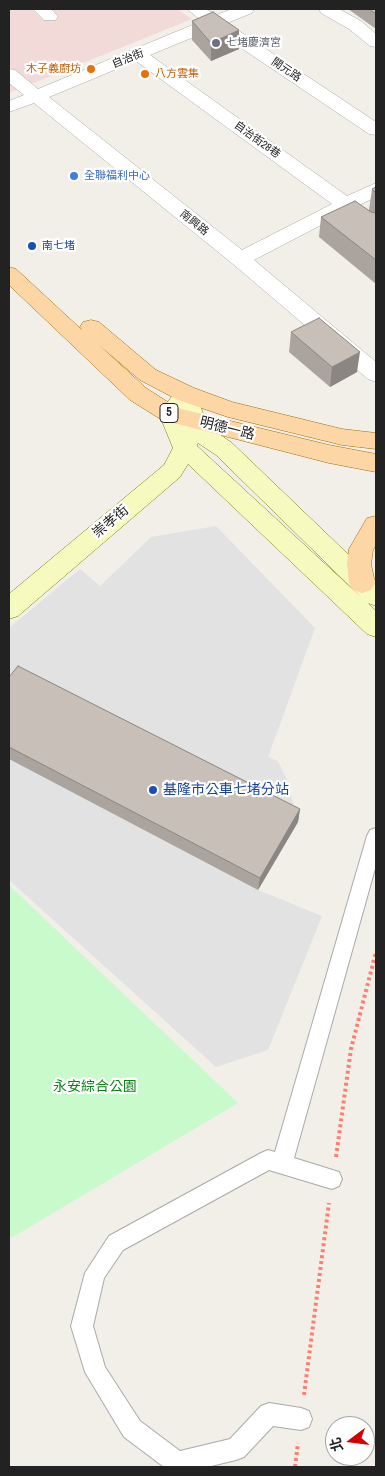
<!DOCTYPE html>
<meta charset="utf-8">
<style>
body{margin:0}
#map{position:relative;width:385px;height:1476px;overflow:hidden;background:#f2efe9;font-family:"Archivo Narrow","Noto Sans TC",sans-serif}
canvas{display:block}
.frame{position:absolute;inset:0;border:10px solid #222;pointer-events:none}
.north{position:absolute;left:325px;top:1416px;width:50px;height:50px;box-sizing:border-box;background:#fff;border:1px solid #a7a7a7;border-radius:50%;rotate:255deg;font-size:14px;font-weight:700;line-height:20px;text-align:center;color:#222}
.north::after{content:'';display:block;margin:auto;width:18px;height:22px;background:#d40000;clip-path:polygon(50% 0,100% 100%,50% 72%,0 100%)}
</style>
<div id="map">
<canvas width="385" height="1476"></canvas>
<div class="frame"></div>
<div class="north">北</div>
</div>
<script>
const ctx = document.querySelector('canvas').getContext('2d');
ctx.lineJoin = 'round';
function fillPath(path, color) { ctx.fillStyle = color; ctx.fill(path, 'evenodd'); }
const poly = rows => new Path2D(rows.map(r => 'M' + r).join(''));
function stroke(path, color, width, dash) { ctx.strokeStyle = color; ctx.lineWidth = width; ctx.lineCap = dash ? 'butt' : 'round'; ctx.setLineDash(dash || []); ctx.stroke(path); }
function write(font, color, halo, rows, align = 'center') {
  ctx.font = font + ' "Archivo Narrow","Noto Sans TC",sans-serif'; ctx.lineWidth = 4.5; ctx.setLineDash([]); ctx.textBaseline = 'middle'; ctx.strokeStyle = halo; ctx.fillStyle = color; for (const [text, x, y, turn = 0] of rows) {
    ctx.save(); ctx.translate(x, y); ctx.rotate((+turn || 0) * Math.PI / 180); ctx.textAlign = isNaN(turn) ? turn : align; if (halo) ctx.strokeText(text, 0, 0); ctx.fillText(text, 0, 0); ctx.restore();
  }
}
const commercial = poly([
 [9,9,177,9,192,19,9,93]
]);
const park = poly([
 [9,885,238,1103,13,1237,9,1237]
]);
const parking = poly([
 [216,526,315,628,268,757,278,761,287,780,298,822,22,681,9,692,9,628,80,569,100,586,151,537],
 [9,759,258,890,322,916,268,1050,216,1067,9,880]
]);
const path = poly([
 [336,1157,351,1049,376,952],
 [304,1395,329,1203],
 [295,1467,298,1443]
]);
const lane = poly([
 [376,828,376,865,294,1158,339,1172,342,1179,339,1186,332,1189,269,1170,123,1250,104,1278,93,1326,105,1367,140,1421,180,1451,230,1439,261,1406,269,1403,301,1408,309,1411,312,1419,309,1427,301,1430,273,1426,244,1457,236,1460,207,1467,164,1467,124,1437,85,1372,71,1326,85,1273,109,1236,261,1153,268,1150,275,1152,367,836,370,830,376,828]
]);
const street = poly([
 [33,9,51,9,58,16,56,20,44,20,33,9],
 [187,9,206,9,216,15,232,9,254,9,252,13,227,23,376,122,376,135,369,134,213,29,150,55,347,196,376,183,376,197,359,205,376,218,376,233,369,231,344,213,254,260,376,362,376,382,368,379,233,264,34,103,9,112,9,101,24,95,9,83,9,69,15,70,38,89,202,21,187,9],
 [136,61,332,204,242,250,49,97,136,61],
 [319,9,339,9,361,21,376,34,376,47,370,46,349,29,321,13,319,9]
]);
const secondary = poly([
 [186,386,194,388,205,419,212,429,232,443,376,581,376,606,368,603,376,611,376,637,367,634,188,464,180,477,18,616,9,619,9,594,164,465,173,448,159,414,178,388,186,386],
 [198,443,216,455,361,597,197,446,198,443]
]);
const primary = poly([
 [9,267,16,269,82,330,80,327,83,322,91,320,99,322,156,370,194,388,232,402,342,429,376,433,376,449,342,445,228,417,178,400,140,380,99,345,146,388,177,408,329,445,376,454,376,472,329,463,162,420,130,400,9,285,9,267],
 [376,516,376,545,373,550,371,564,375,583,371,590,362,593,353,590,349,583,347,564,349,549,367,518,376,516]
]);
const wall = poly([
 [348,9,376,9,376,29],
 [192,21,239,49,211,61,192,40],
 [376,187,376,284,319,237,321,217,369,210,372,189],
 [291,332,357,372,330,387,289,352],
 [9,677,300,809,298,822,258,890,9,759]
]);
const shadedWall = poly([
 [239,30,239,49,211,61,211,43],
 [360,352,357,372,330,387,332,367],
 [300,809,298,822,258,890,260,878]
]);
const building = poly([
 [369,9,376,9,376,14,369,9],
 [213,12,239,30,211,43,192,21,213,12],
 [376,187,376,193,372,189,376,187],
 [355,201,371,212,376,213,376,260,321,217,355,201],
 [319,318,360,352,332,367,291,332,319,318],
 [18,666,300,809,260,878,9,747,9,677,18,666]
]);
const markers = [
 [216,43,5,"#6b7280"],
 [91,69,5,"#e8710a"],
 [145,74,5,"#e8710a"],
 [74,176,5,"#3f7fe0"],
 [32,246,5,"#1a4fb4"],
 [153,790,5,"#1a4fb4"]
];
const farWorshipnames = [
 ["七堵慶濟宮",226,43]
];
const farStreetnames = [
 ["自治街",128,59,-22],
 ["開元路",286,70,34],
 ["自治街28巷",257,140,36],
 ["南興路",194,223,39]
];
const farFoodnames = [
 ["木子義廚坊",81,69],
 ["八方雲集",155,74,"left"]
];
const farShopnames = [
 ["全聯福利中心",84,176]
];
const farTransitnames = [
 ["南七堵",42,246]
];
const shields = [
 [169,413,18]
];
const shieldNames = [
 ["5",169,413]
];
const streetNames = [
 ["明德一路",227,429,14],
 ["崇孝街",111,522,-40]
];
const transitNames = [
 ["基隆市公車七堵分站",163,790]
];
const parkNames = [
 ["永安綜合公園",95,1087]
];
fillPath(commercial, '#f2dad9');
fillPath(park, '#c8facc');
fillPath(parking, '#e2e2e2');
stroke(lane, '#a9a9a9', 2);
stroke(street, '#a9a9a9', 1);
stroke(secondary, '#707d05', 1);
stroke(primary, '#a06b00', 1);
stroke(path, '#fa8072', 4, [3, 3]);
fillPath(lane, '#fff');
fillPath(street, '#fff');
fillPath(secondary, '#f7fabf');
fillPath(primary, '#fcd6a4');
fillPath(wall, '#aba49e');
fillPath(shadedWall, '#8b8681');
fillPath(building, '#c7bfb8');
stroke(building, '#8b8681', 1);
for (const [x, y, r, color] of markers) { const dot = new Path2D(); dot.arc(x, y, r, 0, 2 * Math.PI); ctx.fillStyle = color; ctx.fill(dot); stroke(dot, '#fff', 2); }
write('11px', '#5b616d', '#fff', farWorshipnames, 'left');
write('11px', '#222', '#fff', farStreetnames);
write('11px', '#c56008', '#fff', farFoodnames, 'right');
write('11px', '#366cbe', '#fff', farShopnames, 'left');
write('11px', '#164399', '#fff', farTransitnames, 'left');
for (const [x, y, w] of shields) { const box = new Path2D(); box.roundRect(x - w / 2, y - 9.5, w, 19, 4); ctx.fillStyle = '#fff'; ctx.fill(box); stroke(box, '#222', 1); }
write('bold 12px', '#222', null, shieldNames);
write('14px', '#222', '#fff', streetNames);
write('14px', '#164399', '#fff', transitNames, 'left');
write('14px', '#0c8416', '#fff', parkNames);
</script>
